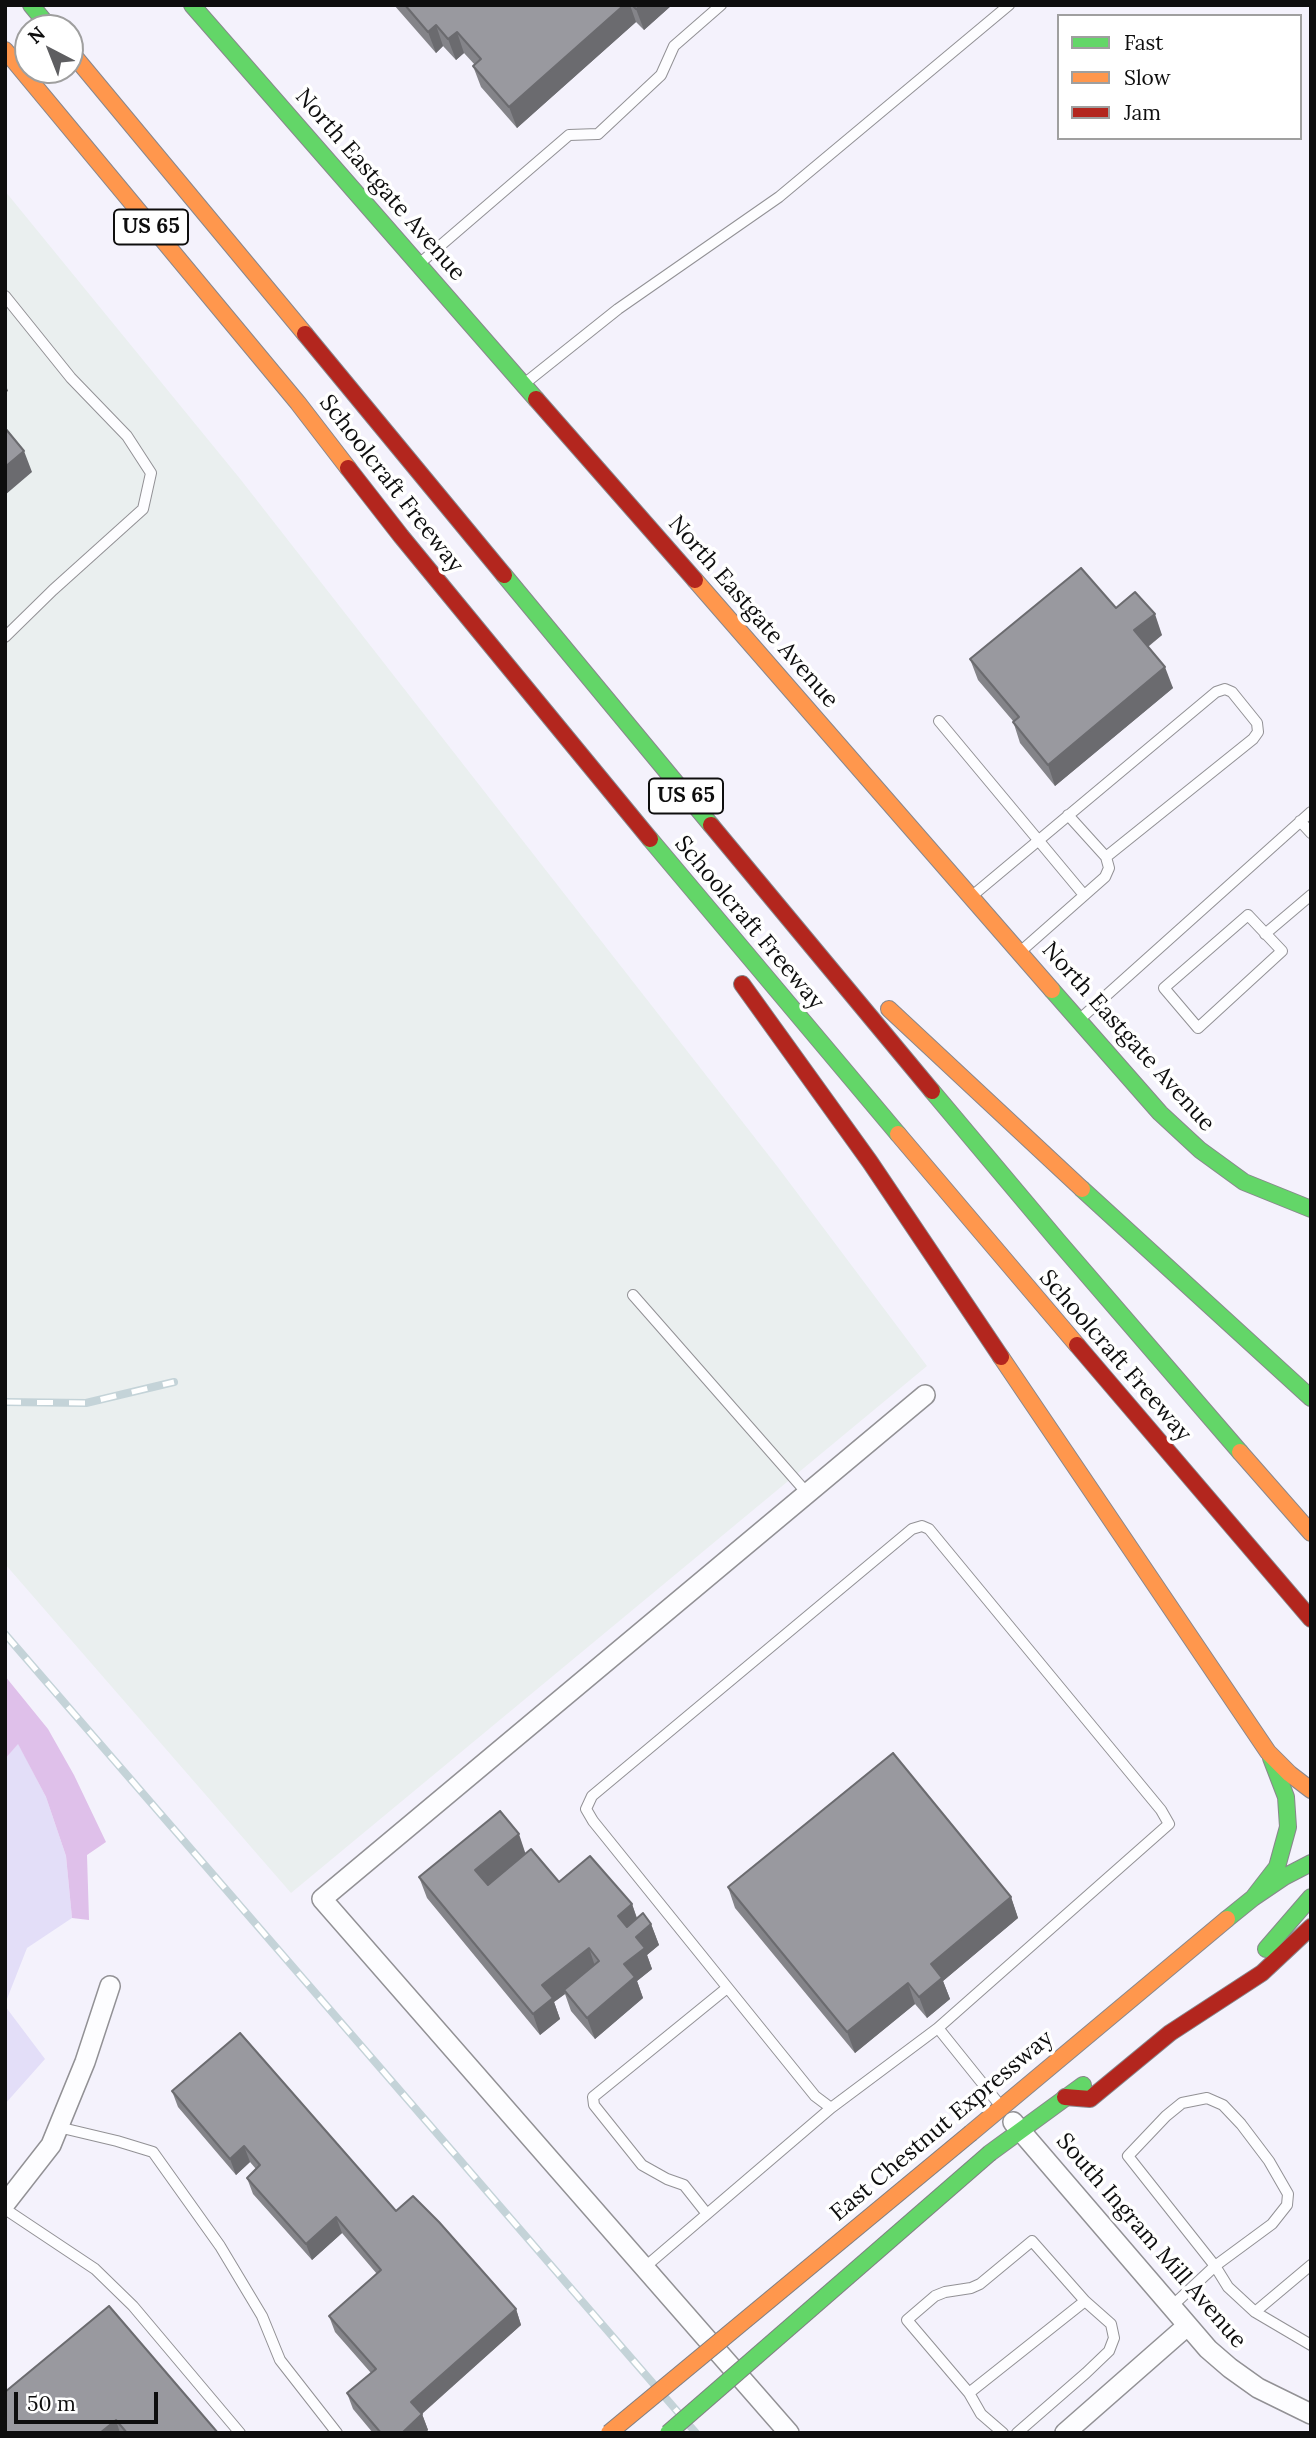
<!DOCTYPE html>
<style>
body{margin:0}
#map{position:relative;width:1316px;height:2438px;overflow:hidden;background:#f4f2fc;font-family:Lora,serif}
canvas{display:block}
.frame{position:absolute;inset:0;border:7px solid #0e0e0e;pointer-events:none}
.legend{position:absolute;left:1057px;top:14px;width:245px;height:126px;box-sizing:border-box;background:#fff;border:2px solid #9f9f9f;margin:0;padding:9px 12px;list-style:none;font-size:21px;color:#0e0e0e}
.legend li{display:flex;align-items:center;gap:14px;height:35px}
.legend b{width:35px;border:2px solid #9f9f9f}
.north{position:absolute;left:14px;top:14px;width:70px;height:70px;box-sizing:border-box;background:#fff;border:2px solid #9f9f9f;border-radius:50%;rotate:318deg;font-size:19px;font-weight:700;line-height:28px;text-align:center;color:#0e0e0e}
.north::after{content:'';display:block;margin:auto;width:24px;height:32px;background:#5e5e61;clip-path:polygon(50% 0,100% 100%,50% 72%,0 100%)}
.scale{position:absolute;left:14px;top:2392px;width:144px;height:32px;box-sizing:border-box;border:4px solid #0e0e0e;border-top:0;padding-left:9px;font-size:21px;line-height:24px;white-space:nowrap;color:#0e0e0e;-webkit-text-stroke:5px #fff;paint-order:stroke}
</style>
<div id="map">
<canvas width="1316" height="2438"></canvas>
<div class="frame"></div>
<ul class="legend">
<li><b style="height:9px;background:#63d668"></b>Fast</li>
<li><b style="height:9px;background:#ff974d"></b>Slow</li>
<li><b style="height:9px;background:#b3261e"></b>Jam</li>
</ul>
<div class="north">N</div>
<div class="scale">50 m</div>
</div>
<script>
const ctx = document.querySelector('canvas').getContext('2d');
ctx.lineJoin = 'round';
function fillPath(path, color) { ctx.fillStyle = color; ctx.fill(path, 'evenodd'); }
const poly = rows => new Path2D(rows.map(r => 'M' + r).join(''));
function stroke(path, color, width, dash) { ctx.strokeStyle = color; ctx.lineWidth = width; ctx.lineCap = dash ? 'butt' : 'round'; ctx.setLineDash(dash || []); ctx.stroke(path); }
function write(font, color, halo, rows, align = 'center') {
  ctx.font = font + ' Lora,serif'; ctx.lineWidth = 7; ctx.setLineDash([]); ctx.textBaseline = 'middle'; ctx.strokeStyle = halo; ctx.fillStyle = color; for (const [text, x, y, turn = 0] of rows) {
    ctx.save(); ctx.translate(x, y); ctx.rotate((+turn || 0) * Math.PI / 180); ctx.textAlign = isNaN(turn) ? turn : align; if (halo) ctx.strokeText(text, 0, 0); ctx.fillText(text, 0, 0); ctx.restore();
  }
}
const industrial = poly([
 [5,191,241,480,777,1166,927,1366,291,1893,5,1564]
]);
const farmland = poly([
 [18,1743,46,1797,66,1856,72,1918,27,1948,5,2004,5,1759],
 [5,2006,45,2059,5,2104]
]);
const forest = poly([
 [5,1676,48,1729,74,1775,106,1842,87,1855,89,1920,72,1918,66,1856,46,1797,18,1744,5,1759]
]);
const lane = poly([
 [419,264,569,135,598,134,661,75,674,46,721,5],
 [5,296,71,378,127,436,151,473,143,509,53,590,5,637],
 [524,384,618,309,779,197,1009,5],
 [939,721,1084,895],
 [1068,815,1106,857],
 [1300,821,1311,833],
 [972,896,1216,692,1225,689,1232,692,1257,723,1258,732,1253,739,1106,857,1109,868,1105,877,1020,952],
 [1248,915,1282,951,1198,1028,1164,988,1248,915],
 [1265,934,1311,895],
 [1080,1019,1311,812],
 [633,1295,807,1493],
 [938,2028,999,2104],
 [1207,2098,1223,2105,1241,2124,1269,2161,1288,2194,1287,2205,1272,2224,1215,2266,1128,2156,1166,2116,1182,2103,1207,2098],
 [58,2127,117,2141,153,2152,220,2246,262,2316,280,2360,337,2433],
 [5,2209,95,2269,133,2306,240,2433],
 [707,2214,684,2185,667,2179,642,2165,594,2105,593,2097,727,1988],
 [645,2267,831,2108,938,2028,1169,1824,1161,1810,929,1529,922,1526,912,1529,592,1796,586,1809,593,1821,815,2096,831,2108],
 [1171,2307,1215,2266,1228,2287,1255,2312,1311,2345],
 [1255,2312,1311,2265],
 [969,2393,1085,2301],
 [1003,2433,981,2414,969,2393,907,2320,935,2296,945,2292,971,2288,980,2284,1032,2241,1085,2301,1111,2324,1114,2338,1109,2351,1086,2373,1017,2433]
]);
const street = poly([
 [1013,2122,1208,2349,1230,2368,1258,2388,1311,2414],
 [5,2204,51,2145,85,2062,110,1986],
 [789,2433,322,1899,925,1395],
 [1065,2433,1187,2326]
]);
const fast = poly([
 [31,5,50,28],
 [192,5,536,399],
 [504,575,711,825],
 [650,839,898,1134],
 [1052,990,1160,1113,1200,1150,1244,1182,1311,1209],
 [932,1091,1058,1241,1240,1452],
 [1082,1189,1311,1398],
 [1253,1898,1277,1867,1288,1827,1286,1797,1271,1758],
 [1227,1919,1253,1898,1284,1877,1311,1863],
 [1266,1949,1311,1897],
 [990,2153,1083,2085]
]);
const slow = poly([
 [5,50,298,403,348,468],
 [70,51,305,334],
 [695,580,1052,990],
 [889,1009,1082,1189],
 [898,1134,1077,1345],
 [1001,1357,1268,1752,1290,1774,1311,1790],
 [1240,1452,1311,1533],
 [971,2133,1227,1919]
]);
const jam = poly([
 [305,334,504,575],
 [536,399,695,580],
 [348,468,401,536,650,839],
 [711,825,932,1091],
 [742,984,870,1162,1001,1357],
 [1077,1345,1311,1619],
 [1065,2097,1090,2099,1170,2033,1262,1973,1311,1927]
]);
const rail = poly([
 [5,1402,86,1403,174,1382],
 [5,1634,696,2433]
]);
const fastBridge = poly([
 [668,2433,990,2153]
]);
const slowBridge = poly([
 [609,2433,971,2133]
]);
const wall = poly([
 [394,5,672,5,644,30,636,22,517,128,481,87,473,66,475,65,464,53,456,60,443,46,436,53],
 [1116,608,1162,635,1148,647,1173,688,1055,786,1020,743,1013,721,978,680,970,659],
 [526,1853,559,1882,632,1904,637,1918,651,1924,659,1945,647,1955,652,1969,637,1981,643,1998,595,2039,571,2011,565,1994,554,2002,560,2019,540,2035,427,1898,419,1877],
 [728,1887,1011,1897,1018,1918,943,1981,950,1999,927,2018,915,2004,855,2053,735,1908],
 [172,2091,396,2211,516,2309,521,2325,422,2414,428,2430,425,2433,373,2433,353,2409,347,2393,371,2373,335,2332,329,2316,377,2274,342,2233,312,2260,253,2194,247,2178,256,2169,250,2162,236,2175,178,2107],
 [5,2392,218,2433,5,2433]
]);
const shadedWall = poly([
 [624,5,630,5,636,22,517,128,509,107],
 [641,5,672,5,644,30,636,9],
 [436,25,443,46,436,53,428,32],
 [457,32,464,53,456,60,448,39],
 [5,383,8,391,5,393],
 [24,451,32,472,5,495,5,467],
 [1155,614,1162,635,1142,651,1134,630],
 [1165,667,1173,688,1055,786,1048,765],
 [519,1834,526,1855,483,1891,475,1870],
 [1011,1897,1018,1918,943,1981,950,1999,927,2018,919,1997,931,1964],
 [632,1904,639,1925,625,1937,618,1916],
 [651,1924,659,1945,647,1955,652,1969,637,1981,643,1998,595,2039,587,2018,624,1964,636,1937],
 [589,1948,596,1969,564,1990,565,1994,554,2002,560,2019,540,2035,533,2014,542,1985],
 [908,1983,915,2004,855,2053,847,2032],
 [244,2146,250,2162,236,2175,230,2159],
 [336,2217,342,2233,312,2260,306,2244],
 [516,2309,521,2325,417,2418,411,2402],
 [422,2414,428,2430,425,2433,402,2433],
 [116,2420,120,2433,100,2433]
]);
const building = poly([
 [405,5,624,5,509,107,473,66,481,59,457,32,448,39,436,25,428,32,405,5],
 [632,5,641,5,636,9,632,5],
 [5,428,24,451,5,467,5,428],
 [1081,568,1116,608,1135,592,1155,614,1134,630,1165,667,1048,765,1013,722,1019,717,970,659,1081,568],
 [893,1753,1011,1897,931,1964,942,1978,919,1997,908,1983,847,2032,728,1887,893,1753],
 [500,1811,519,1834,475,1870,488,1885,531,1849,559,1882,590,1856,632,1904,618,1916,627,1927,643,1913,651,1924,636,1937,645,1948,624,1964,635,1977,587,2018,564,1990,599,1961,589,1948,542,1985,553,1998,533,2014,419,1877,500,1811],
 [240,2033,396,2211,413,2196,439,2222,516,2309,411,2402,422,2414,402,2433,381,2433,347,2393,376,2369,329,2316,381,2270,336,2217,306,2244,247,2178,260,2165,244,2146,230,2159,172,2091,240,2033],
 [109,2306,218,2433,127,2433,116,2420,100,2433,5,2433,5,2392,109,2306]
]);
const shields = [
 [151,227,74],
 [686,796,74]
];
const shieldNames = [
 ["US 65",151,227],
 ["US 65",686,796]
];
const streetNames = [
 ["North Eastgate Avenue",380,185,49],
 ["Schoolcraft Freeway",391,484,52],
 ["North Eastgate Avenue",753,612,49],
 ["Schoolcraft Freeway",749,923,50],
 ["North Eastgate Avenue",1128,1037,48],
 ["Schoolcraft Freeway",1115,1356,49],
 ["East Chestnut Expressway",942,2126,-40],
 ["South Ingram Mill Avenue",1151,2241,49]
];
fillPath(industrial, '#eaefef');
fillPath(farmland, '#e3def8');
fillPath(forest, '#dfc0ea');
stroke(lane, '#929195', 12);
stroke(street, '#929195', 22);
stroke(fast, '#88878c', 18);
stroke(slow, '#88878c', 18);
stroke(jam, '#88878c', 18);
stroke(lane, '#fdfdff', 10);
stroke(street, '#fdfdff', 19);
stroke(fast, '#63d668', 16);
stroke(slow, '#ff974d', 16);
stroke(jam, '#b3261e', 16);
stroke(rail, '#c4d3d8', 8);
stroke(rail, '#fff', 5, [16]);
stroke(fastBridge, '#7f7e82', 18, []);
stroke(slowBridge, '#7f7e82', 18, []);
stroke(fastBridge, '#63d668', 16);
stroke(slowBridge, '#ff974d', 16);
fillPath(wall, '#848489');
fillPath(shadedWall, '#6b6b6f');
fillPath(building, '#99999f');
stroke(building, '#6b6b6f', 2);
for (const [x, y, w] of shields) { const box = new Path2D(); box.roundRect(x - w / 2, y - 17.5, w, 35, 5); ctx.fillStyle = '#fff'; ctx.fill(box); stroke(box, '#0e0e0e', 2); }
write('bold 21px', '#0e0e0e', null, shieldNames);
write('23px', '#0e0e0e', '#fff', streetNames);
</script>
